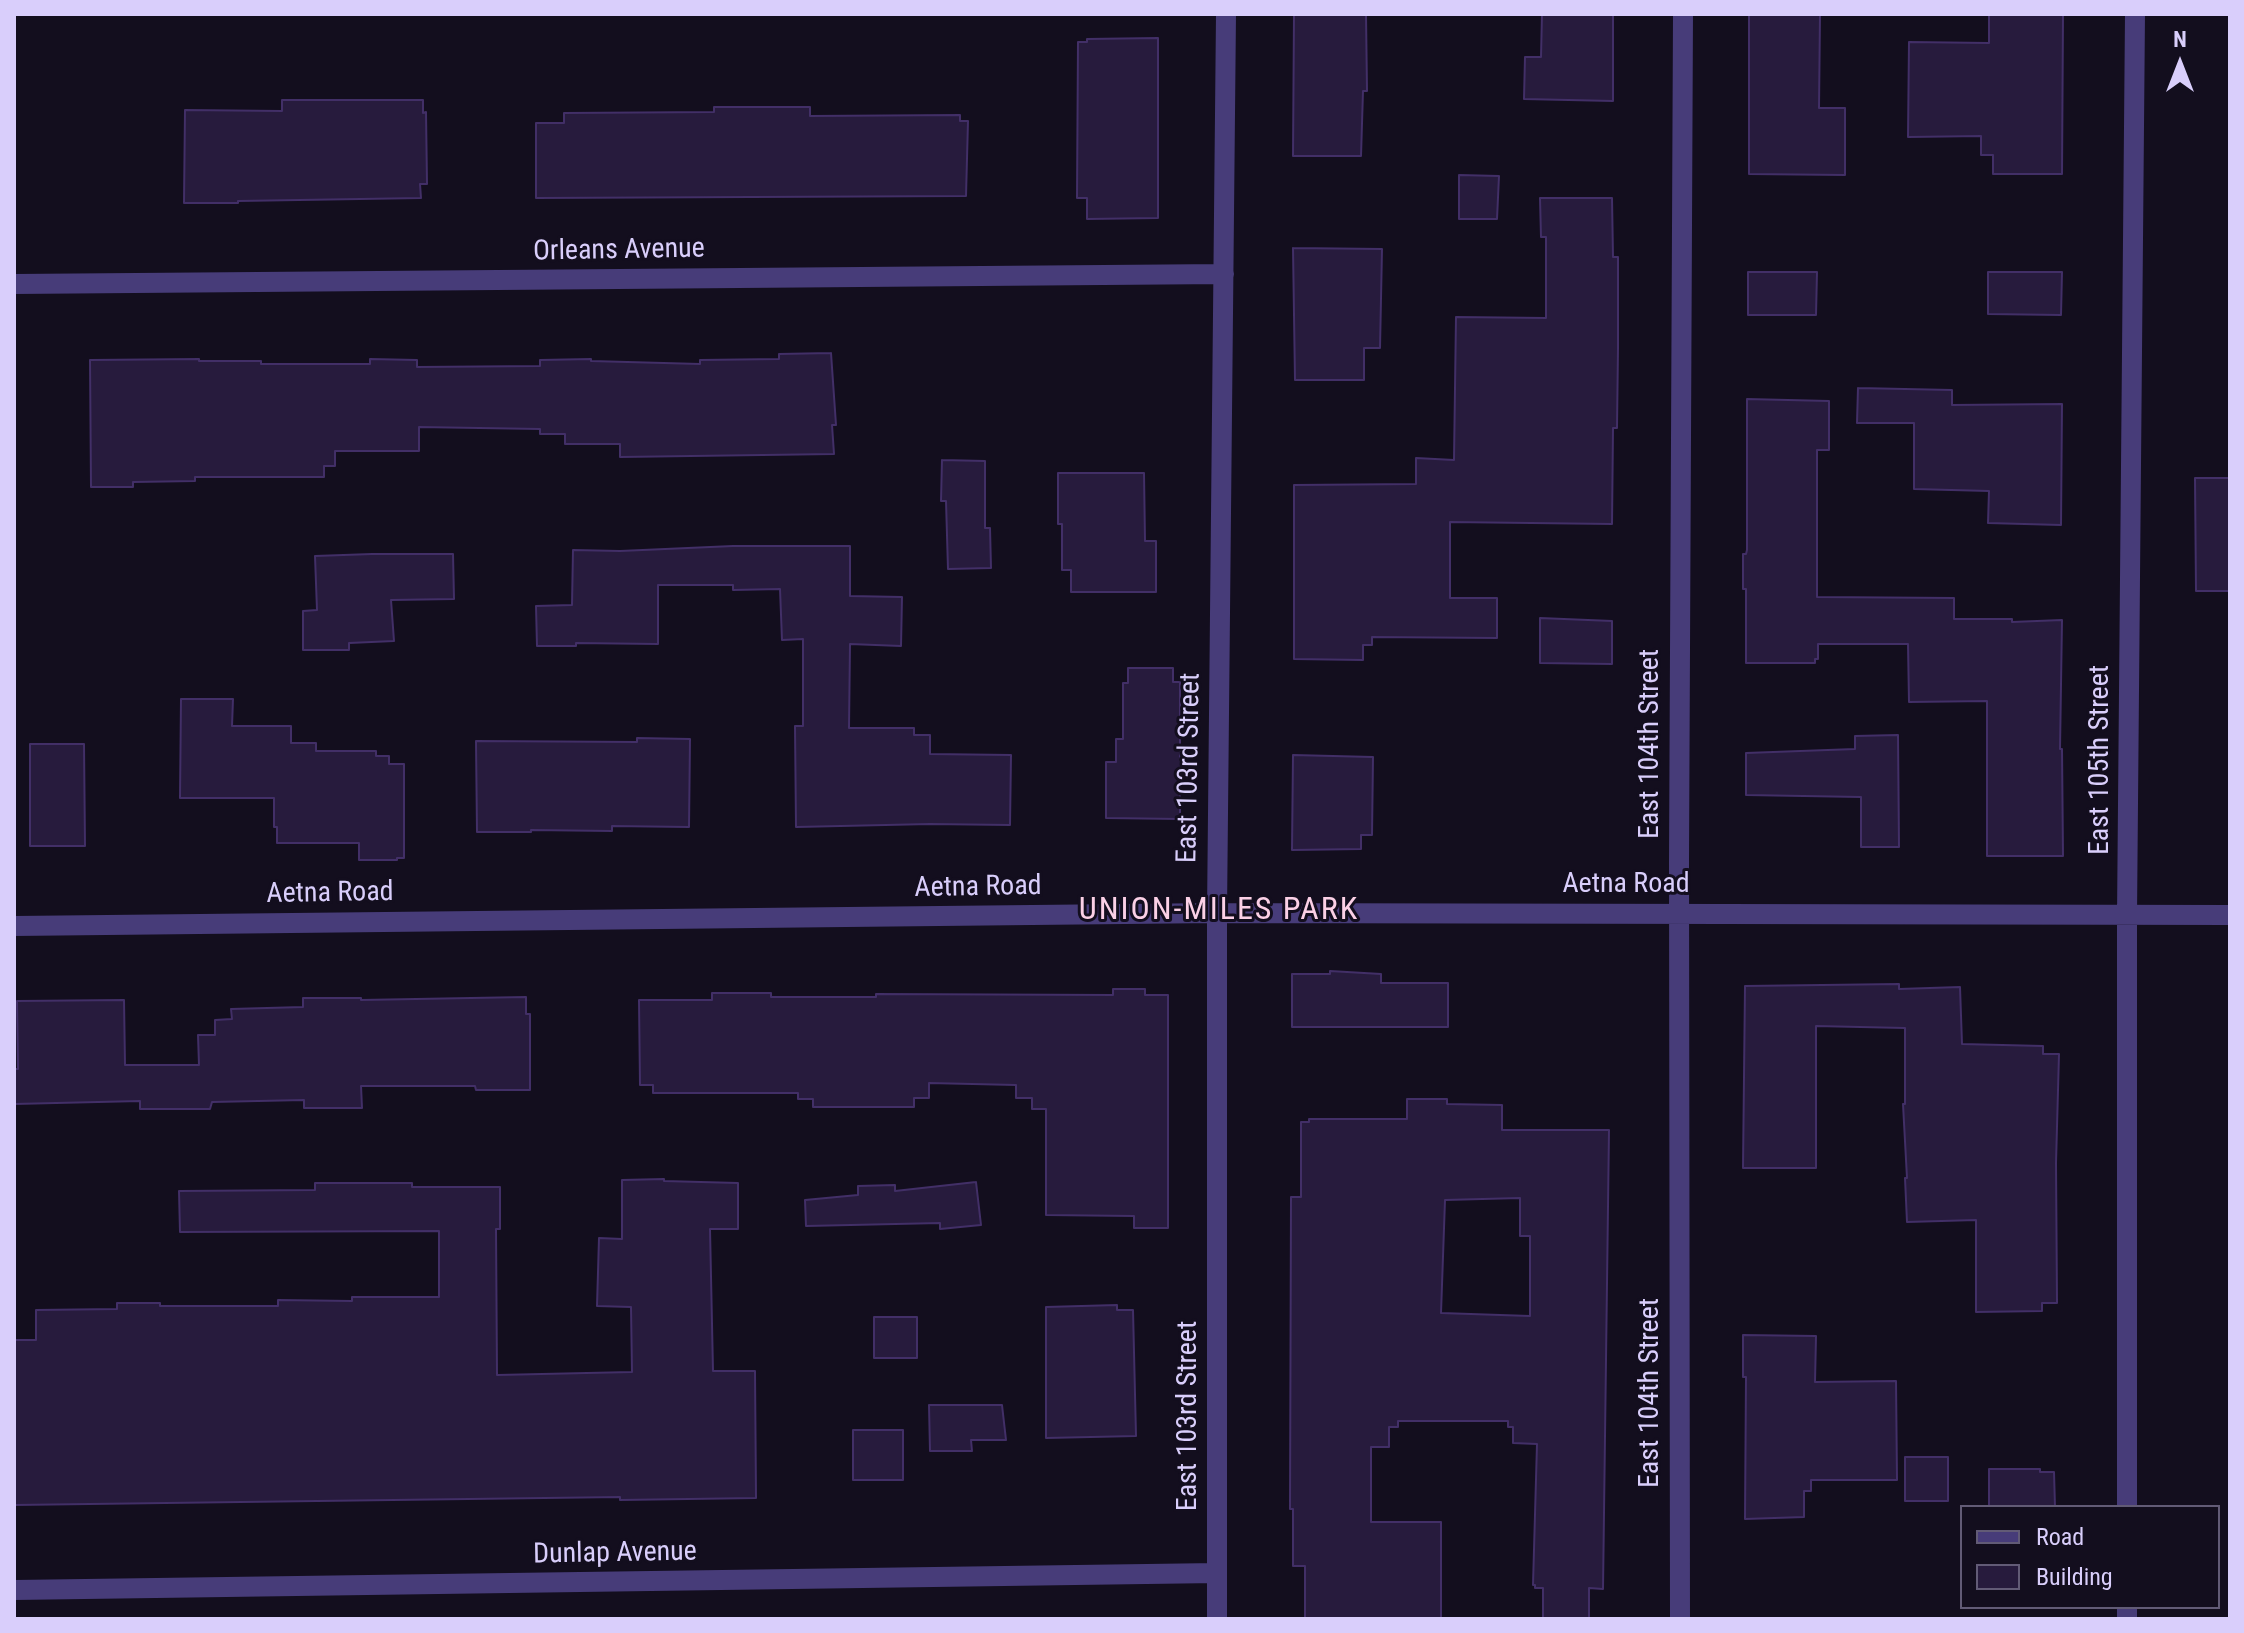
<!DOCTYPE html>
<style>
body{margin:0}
#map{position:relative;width:2244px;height:1633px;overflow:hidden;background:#130e1e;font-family:"Roboto Condensed",sans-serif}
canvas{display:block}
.frame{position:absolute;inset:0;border:16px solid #d9cefb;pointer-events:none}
.legend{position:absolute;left:1960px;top:1505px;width:260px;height:104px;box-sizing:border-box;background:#130e1e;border:2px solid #625b76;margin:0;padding:10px 14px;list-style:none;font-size:24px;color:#d9cefb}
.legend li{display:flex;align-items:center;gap:16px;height:40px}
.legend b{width:40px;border:2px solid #625b76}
.north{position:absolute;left:2140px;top:24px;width:80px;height:80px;-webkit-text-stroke:6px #130e1e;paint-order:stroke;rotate:0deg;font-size:22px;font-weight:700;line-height:32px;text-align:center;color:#d9cefb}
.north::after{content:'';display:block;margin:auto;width:28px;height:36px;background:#d9cefb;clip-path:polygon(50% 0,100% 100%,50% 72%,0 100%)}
</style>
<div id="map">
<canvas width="2244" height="1633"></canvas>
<div class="frame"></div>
<ul class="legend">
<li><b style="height:10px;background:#473c79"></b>Road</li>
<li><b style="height:22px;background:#271b3d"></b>Building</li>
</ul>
<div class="north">N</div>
</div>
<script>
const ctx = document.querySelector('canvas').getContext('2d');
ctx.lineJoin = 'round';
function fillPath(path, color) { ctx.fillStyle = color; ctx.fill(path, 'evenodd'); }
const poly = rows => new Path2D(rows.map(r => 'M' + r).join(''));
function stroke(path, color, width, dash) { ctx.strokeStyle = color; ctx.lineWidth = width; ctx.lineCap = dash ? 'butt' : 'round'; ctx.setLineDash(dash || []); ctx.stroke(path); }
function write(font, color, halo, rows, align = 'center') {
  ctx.font = font + ' "Roboto Condensed",sans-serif'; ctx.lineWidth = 6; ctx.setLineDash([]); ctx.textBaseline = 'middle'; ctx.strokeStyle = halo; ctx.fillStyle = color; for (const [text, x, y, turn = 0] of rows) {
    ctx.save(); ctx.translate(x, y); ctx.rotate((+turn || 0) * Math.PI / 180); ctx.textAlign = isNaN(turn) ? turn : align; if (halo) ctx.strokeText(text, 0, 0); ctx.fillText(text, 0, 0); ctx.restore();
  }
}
const building = poly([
 [1294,14,1366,14,1367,91,1363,91,1361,156,1293,156,1294,14],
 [1542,14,1613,14,1613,101,1524,99,1525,57,1541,57,1542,14],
 [1749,14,1820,14,1819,108,1845,108,1845,175,1749,174,1749,14],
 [1989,14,2063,14,2062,174,1993,174,1993,155,1981,155,1981,136,1908,137,1909,42,1989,43,1989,14],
 [1158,38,1158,218,1087,219,1087,198,1077,198,1078,42,1087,42,1087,39,1158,38],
 [282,100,423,100,423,113,426,112,427,184,420,184,421,198,238,201,238,203,184,203,185,110,282,111,282,100],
 [714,107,810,107,810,116,960,115,960,121,968,121,966,196,536,198,536,123,564,123,564,113,714,112,714,107],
 [1459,175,1499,176,1497,219,1459,219,1459,175],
 [1540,198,1612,198,1613,257,1618,257,1618,348,1617,428,1613,428,1612,524,1450,522,1450,598,1497,598,1497,638,1372,637,1372,645,1363,645,1363,660,1294,659,1294,485,1416,484,1416,458,1454,460,1456,317,1546,318,1546,237,1541,237,1540,198],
 [1293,248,1382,249,1380,348,1364,348,1364,380,1295,380,1293,248],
 [1748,272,1817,272,1816,315,1748,315,1748,272],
 [1988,272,2062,272,2061,315,1988,314,1988,272],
 [831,353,836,425,832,425,834,454,620,457,620,444,565,444,565,434,540,434,540,429,419,427,419,451,335,451,335,466,324,466,324,477,195,477,195,481,133,482,133,487,91,487,90,360,199,359,199,361,261,361,261,364,370,364,370,359,417,360,417,367,540,366,540,360,591,359,591,361,700,364,700,360,779,359,779,354,831,353],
 [1858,388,1952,390,1952,405,2062,404,2061,525,1988,523,1989,491,1914,489,1914,423,1857,423,1858,388],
 [1747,399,1829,401,1829,450,1817,450,1817,597,1954,598,1954,619,2012,619,2012,622,2062,620,2060,749,2062,749,2063,856,1987,856,1987,701,1909,702,1908,644,1818,644,1818,659,1815,659,1815,663,1746,663,1746,589,1743,589,1743,554,1746,554,1747,550,1747,399],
 [942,460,985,461,985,528,990,528,991,568,948,569,946,501,941,501,942,460],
 [1058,473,1144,473,1145,541,1156,541,1156,592,1071,592,1071,570,1062,570,1062,524,1058,524,1058,473],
 [2195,478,2230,478,2230,591,2196,591,2195,478],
 [733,546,850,546,850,596,902,597,901,646,850,644,849,728,914,728,914,735,930,735,930,754,1011,755,1010,825,930,824,796,827,795,726,803,726,803,639,782,640,780,589,733,590,733,585,658,585,658,644,576,643,576,646,537,646,536,606,572,605,573,550,620,551,733,546],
 [372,554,453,554,454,599,391,600,394,641,349,643,349,650,303,650,303,611,317,610,315,556,372,554],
 [1540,618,1612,621,1612,664,1540,663,1540,618],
 [1128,668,1173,668,1173,682,1180,682,1180,819,1106,818,1106,762,1116,762,1116,739,1123,739,1123,683,1128,683,1128,668],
 [181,699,233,699,232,726,291,726,291,743,316,743,316,751,376,751,376,756,389,756,389,764,404,764,404,858,397,858,397,860,359,860,359,843,277,843,277,827,274,827,274,798,180,798,181,699],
 [1898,735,1899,847,1861,847,1861,797,1746,795,1746,753,1855,749,1855,736,1898,735],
 [637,738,690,739,689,827,612,826,612,831,531,830,531,832,477,832,476,741,637,742,637,738],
 [30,744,84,744,85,846,30,846,30,744],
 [1293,755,1373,757,1372,835,1361,835,1361,849,1292,850,1293,755],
 [1330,971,1381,974,1381,983,1448,983,1448,1027,1292,1027,1292,974,1330,974,1330,971],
 [1899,984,1899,989,1960,987,1962,1044,2043,1046,2043,1054,2059,1054,2056,1163,2057,1303,2042,1303,2042,1311,1976,1312,1976,1220,1907,1222,1905,1178,1907,1178,1903,1104,1905,1104,1905,1028,1816,1026,1816,1168,1743,1168,1745,986,1899,984],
 [1113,989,1145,989,1145,995,1168,995,1168,1228,1134,1228,1134,1216,1046,1215,1046,1109,1032,1109,1032,1098,1016,1098,1016,1085,929,1083,929,1098,914,1098,914,1107,813,1107,813,1099,798,1099,798,1093,653,1093,653,1085,640,1085,639,1000,712,1000,712,993,771,993,771,997,876,997,876,994,1113,995,1113,989],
 [526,997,526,1014,530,1014,530,1090,476,1090,475,1086,361,1086,362,1108,304,1108,304,1100,212,1102,210,1109,140,1109,140,1101,14,1104,14,1069,18,1069,17,1001,124,1000,125,1065,199,1065,198,1035,215,1035,215,1020,232,1019,231,1009,303,1007,303,998,361,998,361,1000,526,997],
 [1407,1099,1447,1099,1447,1104,1502,1105,1502,1130,1609,1130,1603,1589,1589,1588,1589,1619,1543,1619,1543,1588,1535,1588,1535,1585,1533,1585,1537,1444,1513,1443,1513,1427,1508,1427,1508,1421,1398,1421,1398,1427,1389,1427,1389,1447,1371,1447,1371,1522,1441,1522,1441,1619,1305,1619,1305,1566,1293,1566,1293,1509,1290,1509,1291,1197,1301,1197,1301,1122,1309,1122,1309,1119,1407,1119,1407,1099],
 [1520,1198,1520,1236,1530,1236,1530,1316,1441,1313,1445,1200,1520,1198],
 [664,1179,664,1181,738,1183,738,1229,710,1229,713,1371,755,1371,756,1498,620,1500,620,1497,14,1505,14,1340,36,1340,36,1310,117,1309,117,1303,160,1303,160,1306,278,1306,278,1300,352,1301,352,1297,439,1297,439,1231,180,1232,179,1191,315,1190,315,1183,412,1183,412,1187,500,1187,500,1229,496,1229,497,1375,632,1372,631,1307,597,1306,599,1238,622,1239,622,1180,664,1179],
 [976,1182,981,1225,940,1229,940,1223,806,1226,805,1200,858,1195,858,1186,895,1185,895,1191,976,1182],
 [1117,1305,1117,1310,1133,1310,1136,1436,1046,1438,1046,1307,1117,1305],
 [874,1317,917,1317,917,1358,874,1358,874,1317],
 [1743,1335,1816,1336,1815,1382,1896,1381,1897,1480,1811,1480,1811,1491,1804,1491,1804,1517,1745,1519,1746,1377,1743,1377,1743,1335],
 [929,1405,1002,1405,1006,1440,971,1440,972,1451,930,1451,929,1405],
 [853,1430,903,1430,903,1480,853,1480,853,1430],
 [1905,1457,1948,1457,1948,1501,1905,1501,1905,1457],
 [1989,1469,2040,1469,2040,1472,2054,1472,2055,1507,1989,1507,1989,1469]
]);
const minor = poly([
 [14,284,1224,274],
 [14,926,1217,913,2230,915],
 [2127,1507,2127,915,2135,14],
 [14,1590,1217,1573],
 [2127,1607,2127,1619],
 [1217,1619,1217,913,1226,14],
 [1680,1619,1679,862,1683,14]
]);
const streetNames = [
 ["Orleans Avenue",619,251,-1],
 ["East 104th Street",1651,744,-90],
 ["East 105th Street",2101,760,-90],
 ["East 103rd Street",1190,768,-89],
 ["Aetna Road",1626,885],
 ["Aetna Road",978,888,-1],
 ["Aetna Road",330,894,-1],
 ["East 104th Street",1651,1393,-90],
 ["East 103rd Street",1189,1416,-90],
 ["Dunlap Avenue",615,1554,-1]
];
const quarterNames = [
 ["UNION-MILES PARK",1219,911]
];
fillPath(building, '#271b3d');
stroke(building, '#422f67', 2);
stroke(minor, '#473c79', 20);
write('28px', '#d9cefb', '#130e1e', streetNames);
ctx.letterSpacing = '2px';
write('32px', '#fbd0e6', '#130e1e', quarterNames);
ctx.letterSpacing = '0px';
</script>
